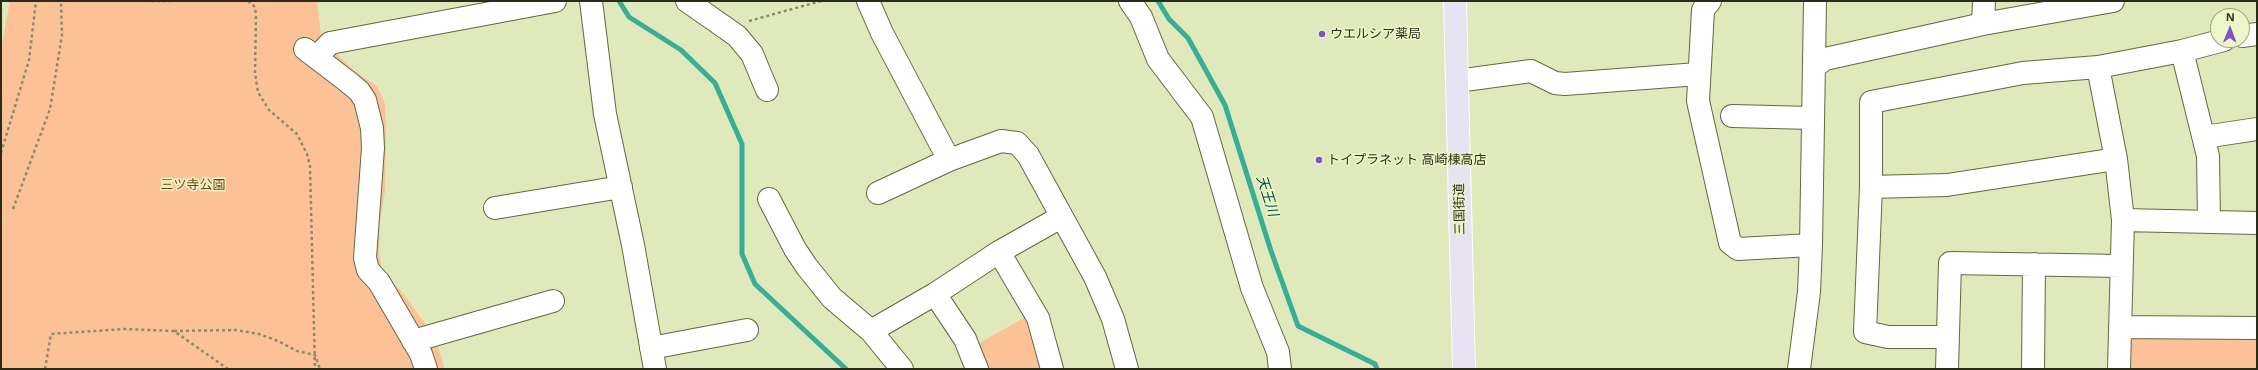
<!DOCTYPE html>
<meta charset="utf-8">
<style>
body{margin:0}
#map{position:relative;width:2258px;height:370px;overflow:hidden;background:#e0e9bb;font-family:"Noto Sans",sans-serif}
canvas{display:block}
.frame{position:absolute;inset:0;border:2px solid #292c1a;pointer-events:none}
.north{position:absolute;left:2210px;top:8px;width:40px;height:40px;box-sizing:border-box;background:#edf6c8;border:1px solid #9fa582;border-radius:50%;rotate:1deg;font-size:11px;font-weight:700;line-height:16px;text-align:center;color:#292c1a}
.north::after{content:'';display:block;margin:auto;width:14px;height:18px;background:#7d52cb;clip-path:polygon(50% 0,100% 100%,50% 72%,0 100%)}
</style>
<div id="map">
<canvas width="2258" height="370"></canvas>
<div class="frame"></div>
<div class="north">N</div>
</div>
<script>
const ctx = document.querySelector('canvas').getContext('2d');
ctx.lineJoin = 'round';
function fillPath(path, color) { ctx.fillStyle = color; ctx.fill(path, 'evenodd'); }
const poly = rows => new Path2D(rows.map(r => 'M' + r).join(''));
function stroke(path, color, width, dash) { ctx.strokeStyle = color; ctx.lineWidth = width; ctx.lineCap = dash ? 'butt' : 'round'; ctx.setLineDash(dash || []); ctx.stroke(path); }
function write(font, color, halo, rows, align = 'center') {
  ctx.font = font + ' "Noto Sans","Noto Sans JP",sans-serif'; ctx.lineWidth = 3; ctx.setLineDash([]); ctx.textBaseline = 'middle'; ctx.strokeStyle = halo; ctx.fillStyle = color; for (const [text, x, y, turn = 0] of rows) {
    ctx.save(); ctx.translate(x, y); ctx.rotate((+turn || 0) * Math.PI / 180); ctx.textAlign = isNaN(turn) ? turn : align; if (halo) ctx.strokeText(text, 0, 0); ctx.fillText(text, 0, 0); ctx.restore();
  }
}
const green = poly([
 [10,1,317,1,321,35,331,37,334,51,354,71,377,86,385,104,386,134,385,191,380,220,379,254,383,273,401,291,435,337,445,369,1,369,1,50],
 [1029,315,1046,369,985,369,976,345],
 [2139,333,2257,335,2257,369,2127,369,2127,342]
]);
const stream = poly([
 [619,1,629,17,681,50,715,83,742,144,742,254,755,284,846,369],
 [1158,1,1169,19,1188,38,1225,105,1271,251,1298,326,1375,364,1377,369]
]);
const path = poly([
 [151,1,172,1],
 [248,1,254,6,256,13,255,73,258,92,269,110,297,134,307,154,310,166,315,369],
 [749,21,821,1],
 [1,153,29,60,36,1],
 [13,209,50,109,62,35,61,1],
 [174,331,236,330,259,334,278,341,297,351,315,355,320,369],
 [45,369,51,334,124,329,174,331,228,369]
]);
const minor = poly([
 [591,1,605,114,633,245,655,369],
 [687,1,737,36,752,54,767,90],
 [868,1,882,33,949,160],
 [1130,1,1141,17,1158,59,1202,117,1252,288,1278,352,1280,369],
 [1710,1,1703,10,1698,101,1730,243,1738,249,1811,245],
 [1983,24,1984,1],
 [2242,36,2257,34],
 [305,49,347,81,359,91,365,100,372,128,373,148,365,258,368,270,379,282,421,354,426,369],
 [2182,51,2208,156,2209,222],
 [317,57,330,43,555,1],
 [1814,67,1825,59,1983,24,2113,1],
 [2098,67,2116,159,2123,220,2119,369],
 [1457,81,1531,71,1555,83,1565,84,1698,74],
 [1732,116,1813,118],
 [2204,137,2257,129],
 [1871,187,1947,185,2116,159],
 [878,193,949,160,1001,141,1017,143,1028,155,1095,277,1113,319,1127,369],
 [769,199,795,249,807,267,832,298,871,331,902,369],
 [495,208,621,187],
 [2123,220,2257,223],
 [999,252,1038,318,1052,369],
 [935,294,965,339,977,369],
 [2120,327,2257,328],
 [871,331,935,294,999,252,1061,217],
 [1946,337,1888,337,1865,332,1871,187,1871,102,2023,73,2098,67,2182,51,2224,40],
 [413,341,553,301],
 [651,348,747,330],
 [1799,369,1809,292,1811,245,1815,1],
 [1947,369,1950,263,2121,266],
 [2033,369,2034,264]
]);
const major = poly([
 [1455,1,1464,369]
]);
const markers = [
 [1322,34,4,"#7d52cb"],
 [1319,160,4,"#7d52cb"]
];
const poiNames = [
 ["ウエルシア薬局",1330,34],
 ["トイプラネット 高崎棟高店",1327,160]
];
const parkNames = [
 ["三ツ寺公園",193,185]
];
const streetNames = [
 ["三国街道",1460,209,-91]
];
const waterNames = [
 ["天王川",1267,196,72]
];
fillPath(green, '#fdc197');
stroke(stream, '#39ae96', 5);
stroke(minor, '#626840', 24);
stroke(major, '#fff', 24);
stroke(path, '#878d6c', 2.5, [3, 3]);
stroke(minor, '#fff', 22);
stroke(major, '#e7e3f2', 22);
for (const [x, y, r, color] of markers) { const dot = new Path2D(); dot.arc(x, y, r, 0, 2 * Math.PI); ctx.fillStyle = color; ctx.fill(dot); stroke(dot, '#edf6c8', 1.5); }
write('13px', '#292c1a', '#edf6c8', poiNames, 'left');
write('13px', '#7b420d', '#edf6c8', parkNames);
write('13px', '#292c1a', '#edf6c8', streetNames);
write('italic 14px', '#01493c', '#edf6c8', waterNames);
</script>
